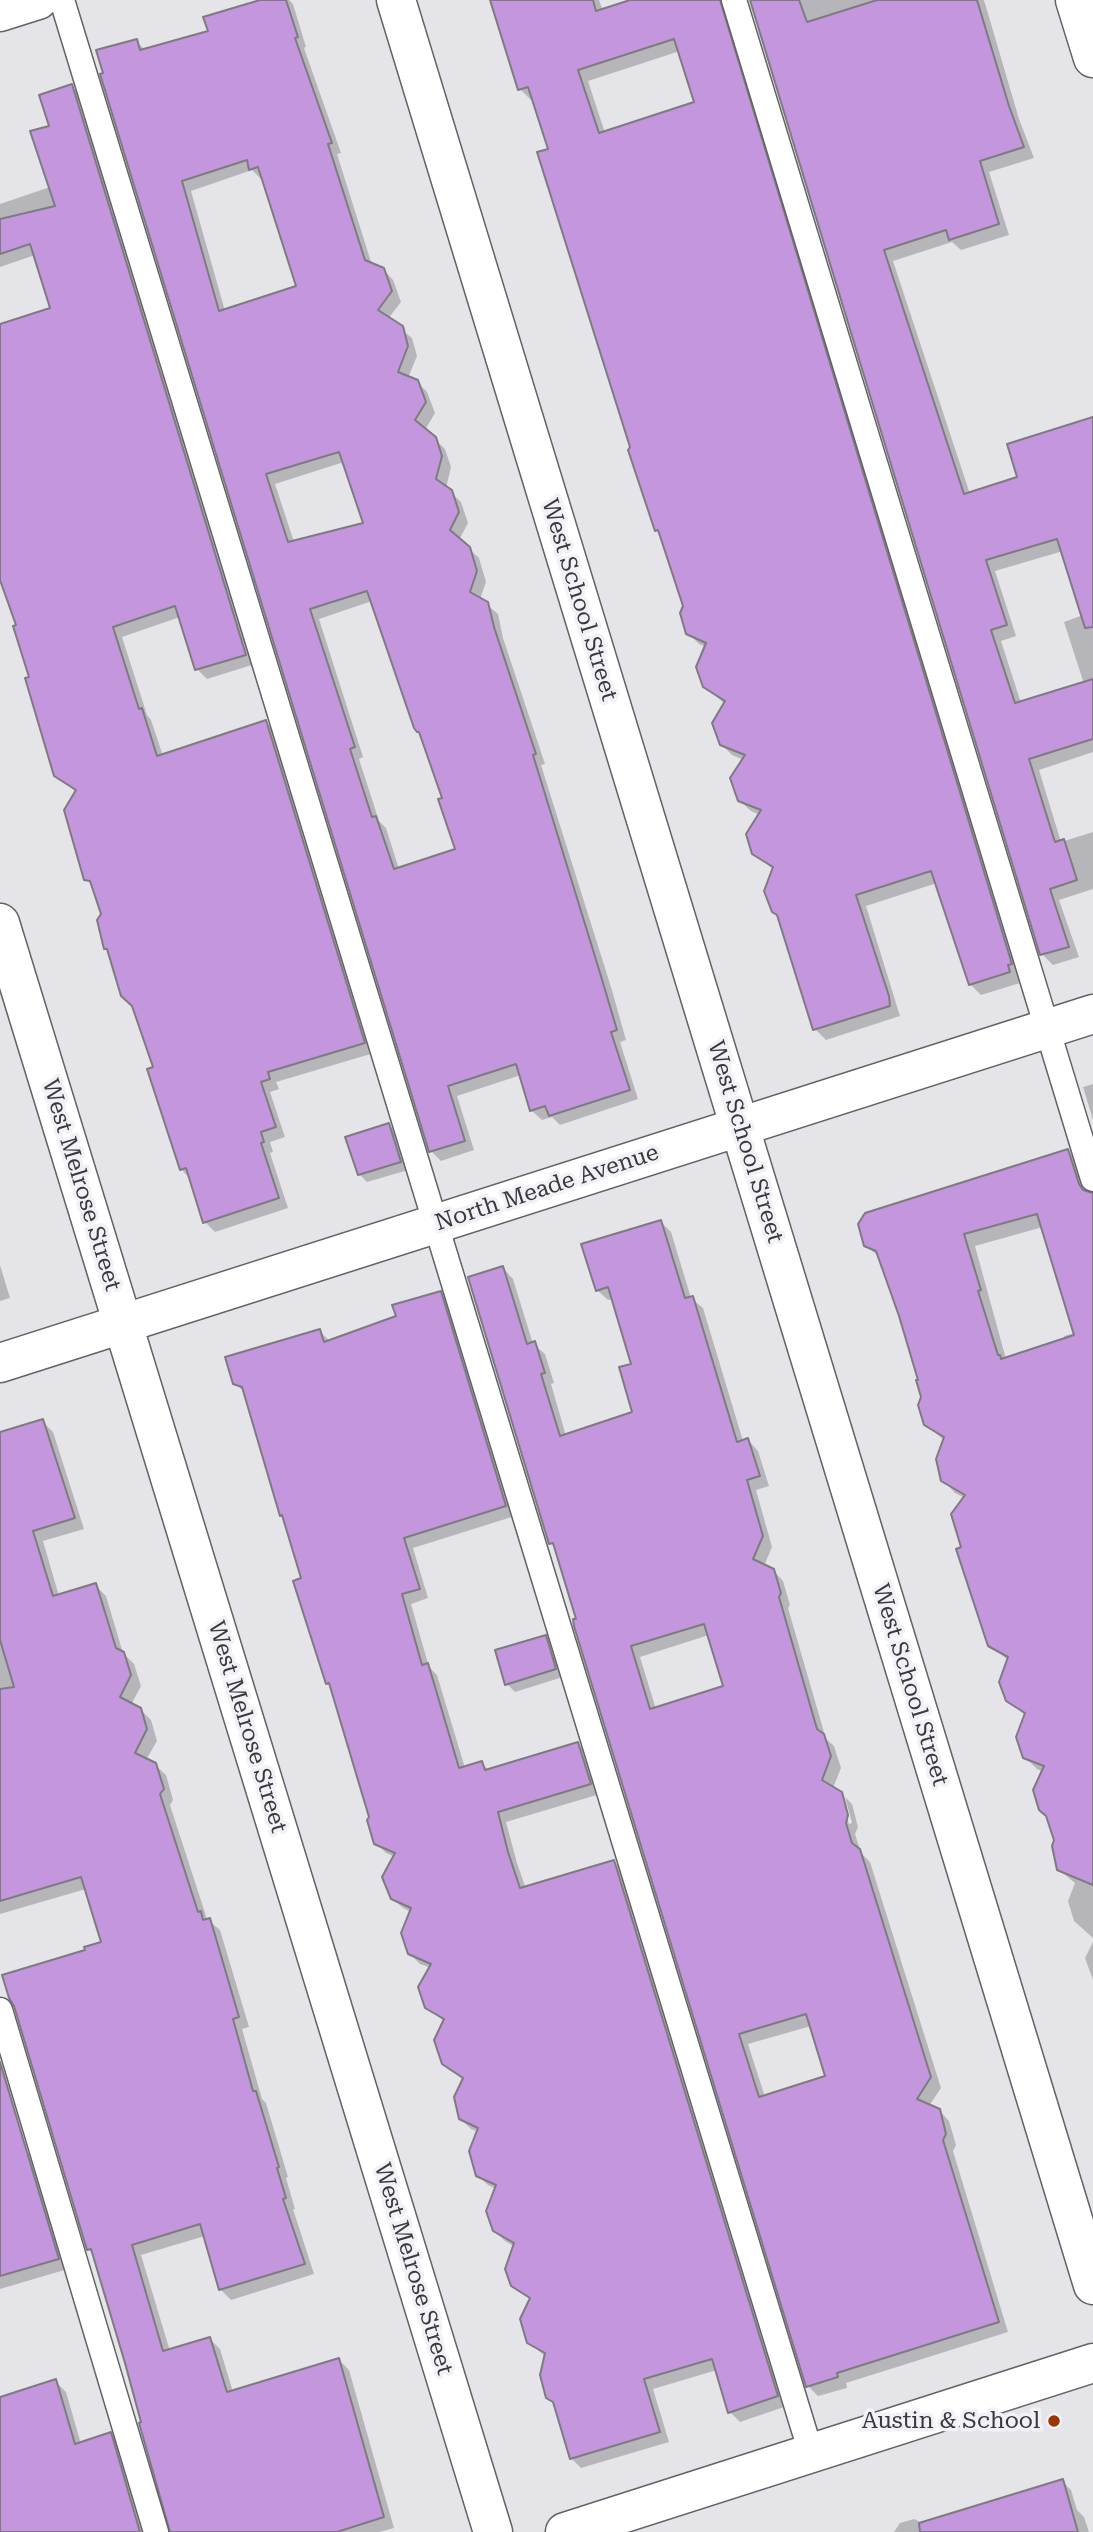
<!DOCTYPE html>
<style>
body{margin:0}
canvas{display:block;background:#e4e4e9}
</style>
<canvas width="1093" height="2532"></canvas>
<script>
const ctx = document.querySelector('canvas').getContext('2d');
ctx.lineJoin = 'round';
function fillPath(path, color) { ctx.fillStyle = color; ctx.fill(path, 'evenodd'); }
const poly = rows => new Path2D(rows.map(r => 'M' + r).join(''));
function stroke(path, color, width, dash) { ctx.strokeStyle = color; ctx.lineWidth = width; ctx.lineCap = dash ? 'butt' : 'round'; ctx.setLineDash(dash || []); ctx.stroke(path); }
function write(font, color, halo, rows, align = 'center') {
  ctx.font = font + ' "Roboto Serif",serif'; ctx.lineWidth = 7; ctx.setLineDash([]); ctx.textBaseline = 'middle'; ctx.strokeStyle = halo; ctx.fillStyle = color; for (const [text, x, y, turn = 0] of rows) {
    ctx.save(); ctx.translate(x, y); ctx.rotate((+turn || 0) * Math.PI / 180); ctx.textAlign = isNaN(turn) ? turn : align; if (halo) ctx.strokeText(text, 0, 0); ctx.fillText(text, 0, 0); ctx.restore();
  }
}
const shadow = poly([
 [266,0,289,0,293,4,306,47,304,48,341,153,337,154,372,265,383,269,393,280,401,302,388,319,412,338,417,356,408,378,417,382,427,392,435,413,425,430,445,449,451,467,446,488,461,502,468,523,459,540,479,558,486,582,480,599,498,614,503,638,545,764,541,765,611,987,626,1040,620,1042,638,1099,560,1125,552,1117,542,1120,532,1111,521,1075,457,1096,474,1150,441,1161,431,1151,102,75,136,41,146,51,210,32],
 [252,170,261,179,263,178,299,287,225,311,191,191],
 [344,462,366,524,294,542,275,484],
 [372,601,444,799,457,851,399,869,386,828,379,821,359,759,363,757,319,619],
 [492,0,599,0,603,11,636,0,737,0,1022,975,1018,976,1020,983,981,995,970,984,937,883,866,906,900,1016,826,1040,815,1029,779,917,774,870,754,853,760,815,751,811,739,800,744,760,732,755,721,744,725,704,704,686,706,647,699,644,688,633,685,606,662,535,657,530,632,447,550,150,534,99,531,100,520,89],
 [680,51,696,103,605,133,588,81],
 [751,0,984,0,1019,119,1034,158,989,172,1009,235,961,250,952,242,893,261,970,494,1019,478,1093,419,1093,752,1039,770,1061,842,1093,832,1093,889,1059,900,1079,957,1053,965,1042,954],
 [1063,551,1083,615,1064,622,1084,684,1021,703,1001,641,1016,636,995,571],
 [71,86,81,95,255,664,207,679,197,669,180,617,122,637,147,715,151,720,163,756,266,722,276,732,374,1053,276,1082,279,1089,270,1092,285,1137,270,1142,273,1152,270,1153,288,1208,215,1232,205,1222,191,1180,181,1169,155,1068,134,1006,110,952,106,948,103,914,93,886,86,879,77,793,56,775,18,626,0,575,0,326,53,309,35,255,0,267,0,204,50,187,51,127],
 [1093,1084,1093,1120,1083,1087],
 [389,1125,397,1133,408,1170,367,1182,359,1174],
 [1068,1151,1080,1163,1091,1195,1093,1195,1093,1938,1074,1921,1068,1901,1075,1883,1058,1869,1056,1840,1044,1772,1037,1769,1025,1757,1026,1716,1007,1700,1009,1661,990,1645,965,1498,955,1493,943,1480,945,1441,925,1424,920,1381,882,1259,866,1246],
 [1043,1227,1075,1333,1064,1336,1065,1340,1006,1359,975,1246],
 [661,1222,671,1232,691,1298,703,1308,743,1441,748,1440,758,1451,769,1486,756,1490,772,1547,764,1566,773,1570,783,1581,790,1605,788,1608,826,1739,834,1746,841,1768,833,1788,844,1796,841,1796,849,1824,852,1823,845,1797,852,1804,858,1827,855,1834,861,1853,870,1862,941,2088,929,2106,939,2110,949,2121,956,2145,953,2151,1008,2332,846,2383,847,2388,818,2396,808,2386,557,1550,551,1543,503,1268,513,1279,533,1344,545,1354,554,1383,551,1384,566,1436,634,1413,633,1365,613,1299,608,1300,597,1290],
 [709,1635,725,1687,656,1709,640,1657],
 [811,2026,827,2078,765,2097,748,2044],
 [0,1265,10,1298,0,1301],
 [440,1293,450,1303,515,1516,413,1548,428,1598,411,1604,429,1667,437,1675,465,1768,482,1763,489,1771,578,1744,588,1754,600,1794,506,1822,517,1863,526,1889,614,1862,624,1872,787,2406,740,2422,730,2412,717,2370,653,2389,669,2442,581,2468,571,2458,555,2404,548,2397,546,2357,528,2342,531,2300,513,2285,515,2247,505,2241,494,2231,496,2189,488,2185,477,2175,479,2132,471,2129,460,2118,464,2080,443,2063,445,2022,426,2007,431,1968,420,1964,409,1953,411,1912,403,1908,392,1898,395,1857,386,1853,376,1843,371,1817,332,1687,327,1683,303,1580,284,1518,282,1515,246,1394,235,1383,319,1331,330,1341,398,1317],
 [42,1421,53,1432,84,1529,43,1541,59,1596,95,1585,106,1596,123,1653,134,1664,141,1686,131,1705,140,1709,151,1720,157,1741,146,1760,155,1765,166,1775,173,1800,170,1805,207,1919,220,1930,249,2027,242,2029,262,2099,266,2103,288,2177,286,2178,295,2209,293,2209,314,2274,231,2300,220,2289,205,2236,141,2255,170,2351,210,2339,220,2349,233,2392,339,2360,349,2370,394,2528,379,2532,171,2532,144,2424,94,2255,89,2250,16,2005,103,1943,86,1889,0,1914,0,1434],
 [545,1637,553,1645,563,1677,515,1692,507,1684],
 [1093,1942,1093,1980,1085,1958],
 [26,2151,36,2161,68,2269,0,2289,0,2159],
 [55,2381,66,2392,81,2444,110,2434,121,2445,147,2532,0,2532,0,2398],
 [1062,2481,1071,2490,1077,2510,1084,2517,1089,2532,894,2532,900,2523,914,2519,920,2522,944,2515,946,2517]
]);
const building = poly([
 [260,0,286,0,298,37,295,38,332,143,328,144,365,260,384,268,392,291,378,310,403,326,408,346,398,372,418,380,426,402,415,420,436,437,442,456,436,479,452,490,459,512,450,530,470,547,477,571,470,592,488,602,494,627,536,754,533,755,601,976,617,1030,611,1032,630,1090,549,1116,545,1106,530,1111,516,1064,448,1086,465,1141,429,1152,100,74,103,73,96,50,137,39,140,50,208,31,203,17,260,0],
 [247,160,249,170,258,167,296,286,219,311,182,181,247,160],
 [339,452,363,523,288,542,266,474,339,452],
 [367,591,414,728,417,732,419,732,442,798,438,799,455,849,394,869,376,816,372,817,350,749,355,747,310,609,367,591],
 [490,0,593,0,596,11,630,0,720,0,1012,964,1008,965,1010,972,969,985,931,871,856,895,889,996,890,1006,813,1030,777,915,772,912,764,891,773,867,752,854,746,834,761,810,738,801,730,778,745,755,720,745,712,723,725,701,703,687,696,667,706,643,686,634,680,613,683,606,658,530,655,531,628,450,630,447,537,152,548,149,528,87,518,90,490,0],
 [674,39,694,102,599,133,578,70,674,39],
 [750,0,799,0,807,22,877,0,977,0,1009,106,1024,147,980,161,999,224,949,240,946,230,884,250,964,494,1017,477,1007,444,1093,417,1093,627,1085,628,1057,539,986,560,1007,625,991,630,1015,703,1093,679,1093,739,1029,759,1055,842,1064,839,1077,880,1050,889,1069,947,1040,955,750,0],
 [72,84,246,655,195,670,175,606,113,627,139,709,142,708,157,756,266,720,365,1043,268,1072,270,1079,261,1082,276,1127,261,1132,264,1142,261,1143,279,1198,203,1223,186,1168,180,1170,147,1069,153,1067,132,1006,121,996,107,949,104,949,97,920,101,914,90,881,84,880,64,810,76,790,54,776,25,678,29,677,13,626,16,625,0,580,0,324,50,308,30,244,0,254,0,219,55,206,30,131,49,126,39,95,72,84],
 [389,1123,401,1162,358,1175,345,1137,389,1123],
 [1068,1149,1079,1184,1083,1190,1093,1193,1093,1885,1057,1870,1052,1846,1054,1840,1046,1816,1039,1810,1033,1790,1044,1766,1023,1758,1016,1737,1025,1713,1006,1701,999,1682,1008,1657,988,1646,956,1549,961,1547,951,1514,965,1495,941,1481,936,1459,944,1437,924,1425,918,1405,921,1397,916,1380,918,1380,899,1316,876,1251,864,1246,858,1224,865,1213,1068,1149],
 [1037,1214,1074,1335,1001,1359,1000,1355,998,1355,978,1291,981,1290,964,1234,1037,1214],
 [661,1220,685,1298,693,1296,737,1442,748,1438,760,1476,747,1480,763,1536,753,1559,774,1569,781,1593,779,1597,817,1729,824,1734,831,1756,822,1780,842,1792,848,1815,846,1823,852,1843,860,1849,931,2077,917,2099,940,2109,946,2134,943,2140,999,2322,837,2373,838,2377,806,2387,574,1626,573,1619,576,1619,553,1543,549,1544,468,1277,503,1266,527,1344,535,1341,545,1373,541,1374,560,1436,632,1412,619,1367,631,1364,608,1287,596,1291,581,1244,661,1220],
 [704,1624,723,1686,650,1709,631,1646,704,1624],
 [806,2014,825,2076,759,2097,739,2034,806,2014],
 [441,1291,506,1506,404,1538,420,1589,402,1594,422,1665,428,1663,459,1768,482,1761,485,1770,578,1742,591,1784,498,1812,508,1852,520,1888,614,1860,778,2396,728,2413,712,2359,644,2379,660,2432,570,2459,553,2402,546,2398,540,2375,545,2353,527,2343,520,2319,530,2298,511,2286,505,2269,514,2243,493,2231,486,2211,496,2185,476,2176,469,2151,478,2128,459,2119,454,2097,463,2078,442,2064,434,2040,444,2019,425,2008,418,1987,431,1964,408,1954,401,1933,411,1908,391,1899,382,1877,395,1853,374,1844,367,1820,369,1817,329,1683,326,1684,293,1581,301,1578,282,1515,280,1516,242,1387,233,1384,225,1357,320,1329,324,1342,396,1316,392,1305,441,1291],
 [43,1419,75,1518,33,1531,53,1596,96,1583,116,1648,124,1652,131,1675,120,1697,141,1708,147,1729,135,1753,156,1763,164,1789,160,1794,198,1912,201,1911,203,1920,210,1918,239,2017,233,2019,253,2091,256,2091,279,2167,277,2168,286,2198,283,2199,305,2264,219,2290,200,2224,132,2245,163,2351,210,2337,227,2392,339,2358,384,2517,337,2532,170,2532,139,2423,141,2422,125,2363,91,2249,87,2250,14,2006,9,1998,2,1975,85,1950,84,1947,101,1942,81,1877,0,1901,0,1689,14,1687,0,1640,0,1432,43,1419],
 [546,1635,556,1669,505,1685,495,1650,546,1635],
 [0,2062,59,2259,0,2276,0,2062],
 [56,2379,75,2444,111,2432,140,2532,0,2532,0,2397,56,2379],
 [1063,2479,1078,2532,920,2532,919,2523,1063,2479]
]);
const lane = poly([
 [62,0,811,2453],
 [734,0,1093,1179],
 [0,2010,156,2532]
]);
const street = poly([
 [396,0,1093,2285],
 [1075,0,1093,58],
 [0,12,38,0],
 [0,923,493,2532],
 [0,1363,1093,1014]
]);
const secondary = poly([
 [565,2532,1093,2363]
]);
const markers = [
 [1054,2421,7,"#9b3603"]
];
const streetNames = [
 ["West School Street",579,600,73],
 ["West School Street",745,1142,73],
 ["West Melrose Street",81,1185,73],
 ["North Meade Avenue",547,1188,-18],
 ["West School Street",910,1685,73],
 ["West Melrose Street",247,1727,73],
 ["West Melrose Street",413,2269,73]
];
const poiNames = [
 ["Austin & School",1040,2421]
];
fillPath(shadow, '#0003');
fillPath(building, '#c396de');
stroke(building, '#7e7b80', 2);
stroke(lane, '#626267', 27);
stroke(street, '#626267', 41);
stroke(secondary, '#626267', 41);
stroke(lane, '#fff', 24);
stroke(street, '#fff', 38);
stroke(secondary, '#fff', 38);
for (const [x, y, r, color] of markers) { const dot = new Path2D(); dot.arc(x, y, r, 0, 2 * Math.PI); ctx.fillStyle = color; ctx.fill(dot); stroke(dot, '#f2f1f7', 2.5); }
write('23px', '#39383b', '#f2f1f7', streetNames);
write('23px', '#39383b', '#f2f1f7', poiNames, 'right');
</script>
